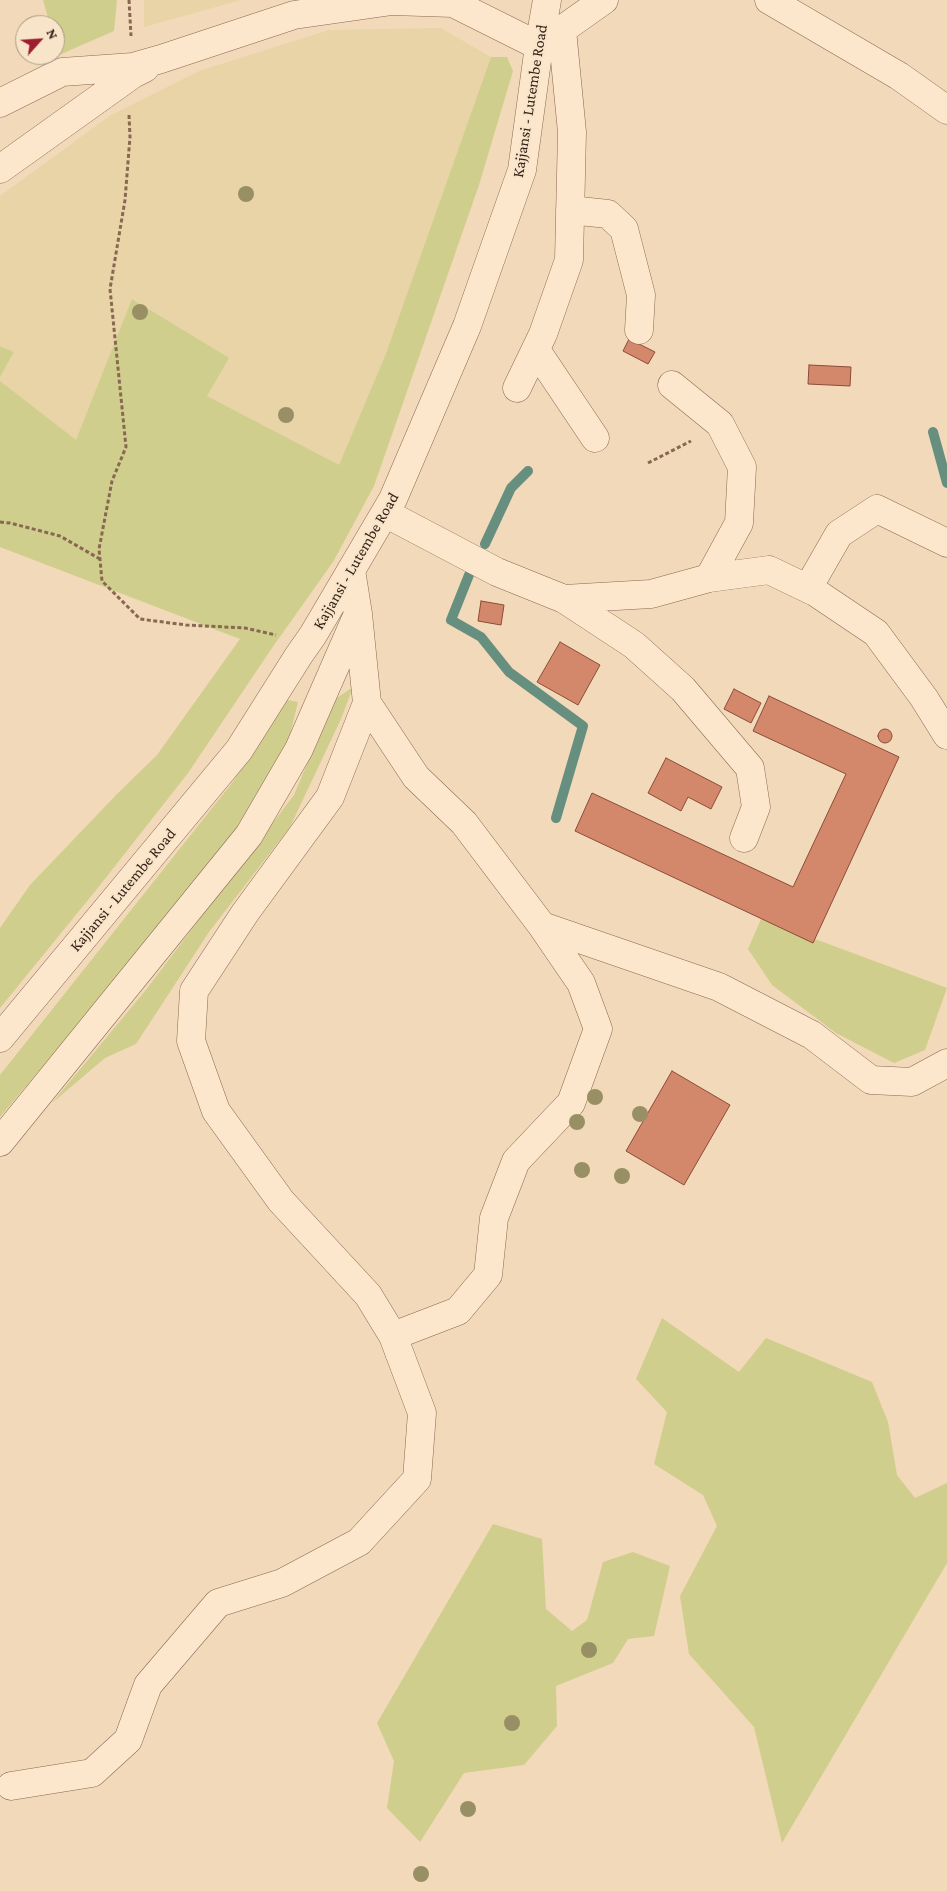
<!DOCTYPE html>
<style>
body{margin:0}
#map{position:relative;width:947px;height:1891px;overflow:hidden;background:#f2d9b9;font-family:"Crimson Pro",serif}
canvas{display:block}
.north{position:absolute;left:15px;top:15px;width:50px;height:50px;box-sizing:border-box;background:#f8e4c9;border:1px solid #ab9783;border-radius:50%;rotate:64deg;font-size:14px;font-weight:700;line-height:20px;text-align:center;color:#372319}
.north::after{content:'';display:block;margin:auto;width:18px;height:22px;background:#9e1d31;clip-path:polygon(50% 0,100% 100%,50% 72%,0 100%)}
</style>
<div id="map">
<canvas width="947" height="1891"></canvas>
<div class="north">N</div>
</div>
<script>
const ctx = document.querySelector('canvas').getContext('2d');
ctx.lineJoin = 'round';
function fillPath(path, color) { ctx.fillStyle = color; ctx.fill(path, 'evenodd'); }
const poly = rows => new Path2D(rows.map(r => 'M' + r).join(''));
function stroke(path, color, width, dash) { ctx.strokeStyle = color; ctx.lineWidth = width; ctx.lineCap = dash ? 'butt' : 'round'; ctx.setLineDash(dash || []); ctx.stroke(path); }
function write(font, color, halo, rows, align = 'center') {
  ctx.font = font + ' "Crimson Pro",serif'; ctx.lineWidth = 4; ctx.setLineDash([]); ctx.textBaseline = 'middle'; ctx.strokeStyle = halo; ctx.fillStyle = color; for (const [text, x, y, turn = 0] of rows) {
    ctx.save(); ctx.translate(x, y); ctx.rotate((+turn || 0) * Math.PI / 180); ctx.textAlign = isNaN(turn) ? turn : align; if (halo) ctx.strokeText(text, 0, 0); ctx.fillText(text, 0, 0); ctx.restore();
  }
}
const farmland = poly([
 [144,0,241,0,144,27],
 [441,28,491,57,385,356,339,466,207,396,162,318,133,299,76,441,0,381,0,377,14,352,0,346,0,196,111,115,199,71,329,30]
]);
const green = poly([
 [43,0,117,0,114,31,59,55,55,43,55,25,50,25],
 [491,57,507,57,513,71,479,185,374,486,333,562,272,648,188,773,97,889,0,1008,0,928,30,885,117,794,157,755,240,639,0,547,0,381,76,440,132,299,229,358,207,396,339,465,385,356],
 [0,346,14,352,0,377],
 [353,687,341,719,290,827,209,932,136,1044,105,1058,52,1103,145,991,294,795,334,700],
 [287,700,298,702,286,751,254,804,202,878,0,1117,0,1075,232,783],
 [761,919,947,988,925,1050,894,1063,836,1033,772,985,748,949],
 [662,1318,739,1372,766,1338,872,1382,888,1422,897,1475,915,1498,947,1483,947,1563,782,1843,754,1727,689,1654,680,1596,717,1526,703,1495,654,1464,667,1412,636,1379],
 [493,1524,542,1539,546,1609,572,1631,587,1620,603,1562,633,1552,670,1566,654,1636,628,1639,613,1663,556,1686,557,1726,524,1765,464,1773,420,1842,387,1808,394,1761,377,1723]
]);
const stream = poly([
 [933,432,947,483],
 [485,544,511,488,528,471],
 [469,575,451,620,481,637,509,672,583,726,556,818]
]);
const building = poly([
 [629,339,655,352,648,364,623,351,629,339],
 [809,365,851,367,850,386,808,384,809,365],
 [481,601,504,605,501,625,478,621,481,601],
 [560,642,600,665,578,705,537,682,560,642],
 [734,689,761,703,751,723,724,709,734,689],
 [769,696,899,757,813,943,575,831,592,793,793,887,846,774,753,731,769,696],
 '878 736a7 7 0 1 1 14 0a7 7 0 1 1-14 0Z',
 [666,758,722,787,711,809,688,797,681,811,648,793,666,758],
 [672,1071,730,1105,684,1185,626,1151,672,1071]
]);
const path = poly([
 [129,0,131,36],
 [129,115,130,137,125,200,110,289,126,447,112,481,99,549,102,581,140,619,186,625,245,628,276,635],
 [648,463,691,441],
 [0,522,10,523,60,536,100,559]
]);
const minor = poly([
 [769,0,899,76,947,110],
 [0,103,62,72,133,67,161,59,294,15,392,1,453,3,539,46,604,0],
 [0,169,133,74,145,68],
 [570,210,608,214,624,229,641,295,639,330],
 [536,350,595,438],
 [517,388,543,334,569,260,572,132,562,30],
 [385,513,497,572,564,599,634,645,683,689,750,768,756,807,744,838],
 [351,570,358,614,367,703,416,777,464,823,542,926,581,983,598,1029,571,1103,516,1161,494,1218,488,1275,458,1311,393,1336],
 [709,578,769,570,815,592,876,633,924,698,947,735],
 [808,588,839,534,877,509,947,543],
 [564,599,651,594,709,578,739,523,742,467,720,424,672,385],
 [542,926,719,987,812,1035,871,1080,912,1082,947,1063],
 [0,1038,239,750,299,655,313,635,393,499,467,326,522,170,539,46,547,0],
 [0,1142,249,835,299,749,357,616],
 [11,1786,92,1773,128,1740,148,1685,218,1603,282,1583,359,1542,417,1479,422,1413,393,1336,368,1295,281,1201,216,1111,191,1041,194,991,245,913,330,797,367,703]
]);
const trees = [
 [246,194],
 [140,312],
 [286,415],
 [595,1097],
 [640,1114],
 [577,1122],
 [582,1170],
 [622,1176],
 [589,1650],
 [512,1723],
 [468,1809],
 [421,1874]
];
const streetNames = [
 ["Kajjansi - Lutembe Road",530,101,-81],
 ["Kajjansi - Lutembe Road",356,561,-60],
 ["Kajjansi - Lutembe Road",123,890,-50]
];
fillPath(farmland, '#e8d4a6');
fillPath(green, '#d0ce8d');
stroke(stream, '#668f7f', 10);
fillPath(building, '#d4886b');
stroke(building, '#8b4b36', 1);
stroke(minor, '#896852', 29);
stroke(path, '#896852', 3, [4, 2.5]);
stroke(minor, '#fce7cd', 28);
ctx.fillStyle = '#989064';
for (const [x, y] of trees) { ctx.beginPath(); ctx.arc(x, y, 8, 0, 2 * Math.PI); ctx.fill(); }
write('16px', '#372319', '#f8e4c9', streetNames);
</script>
